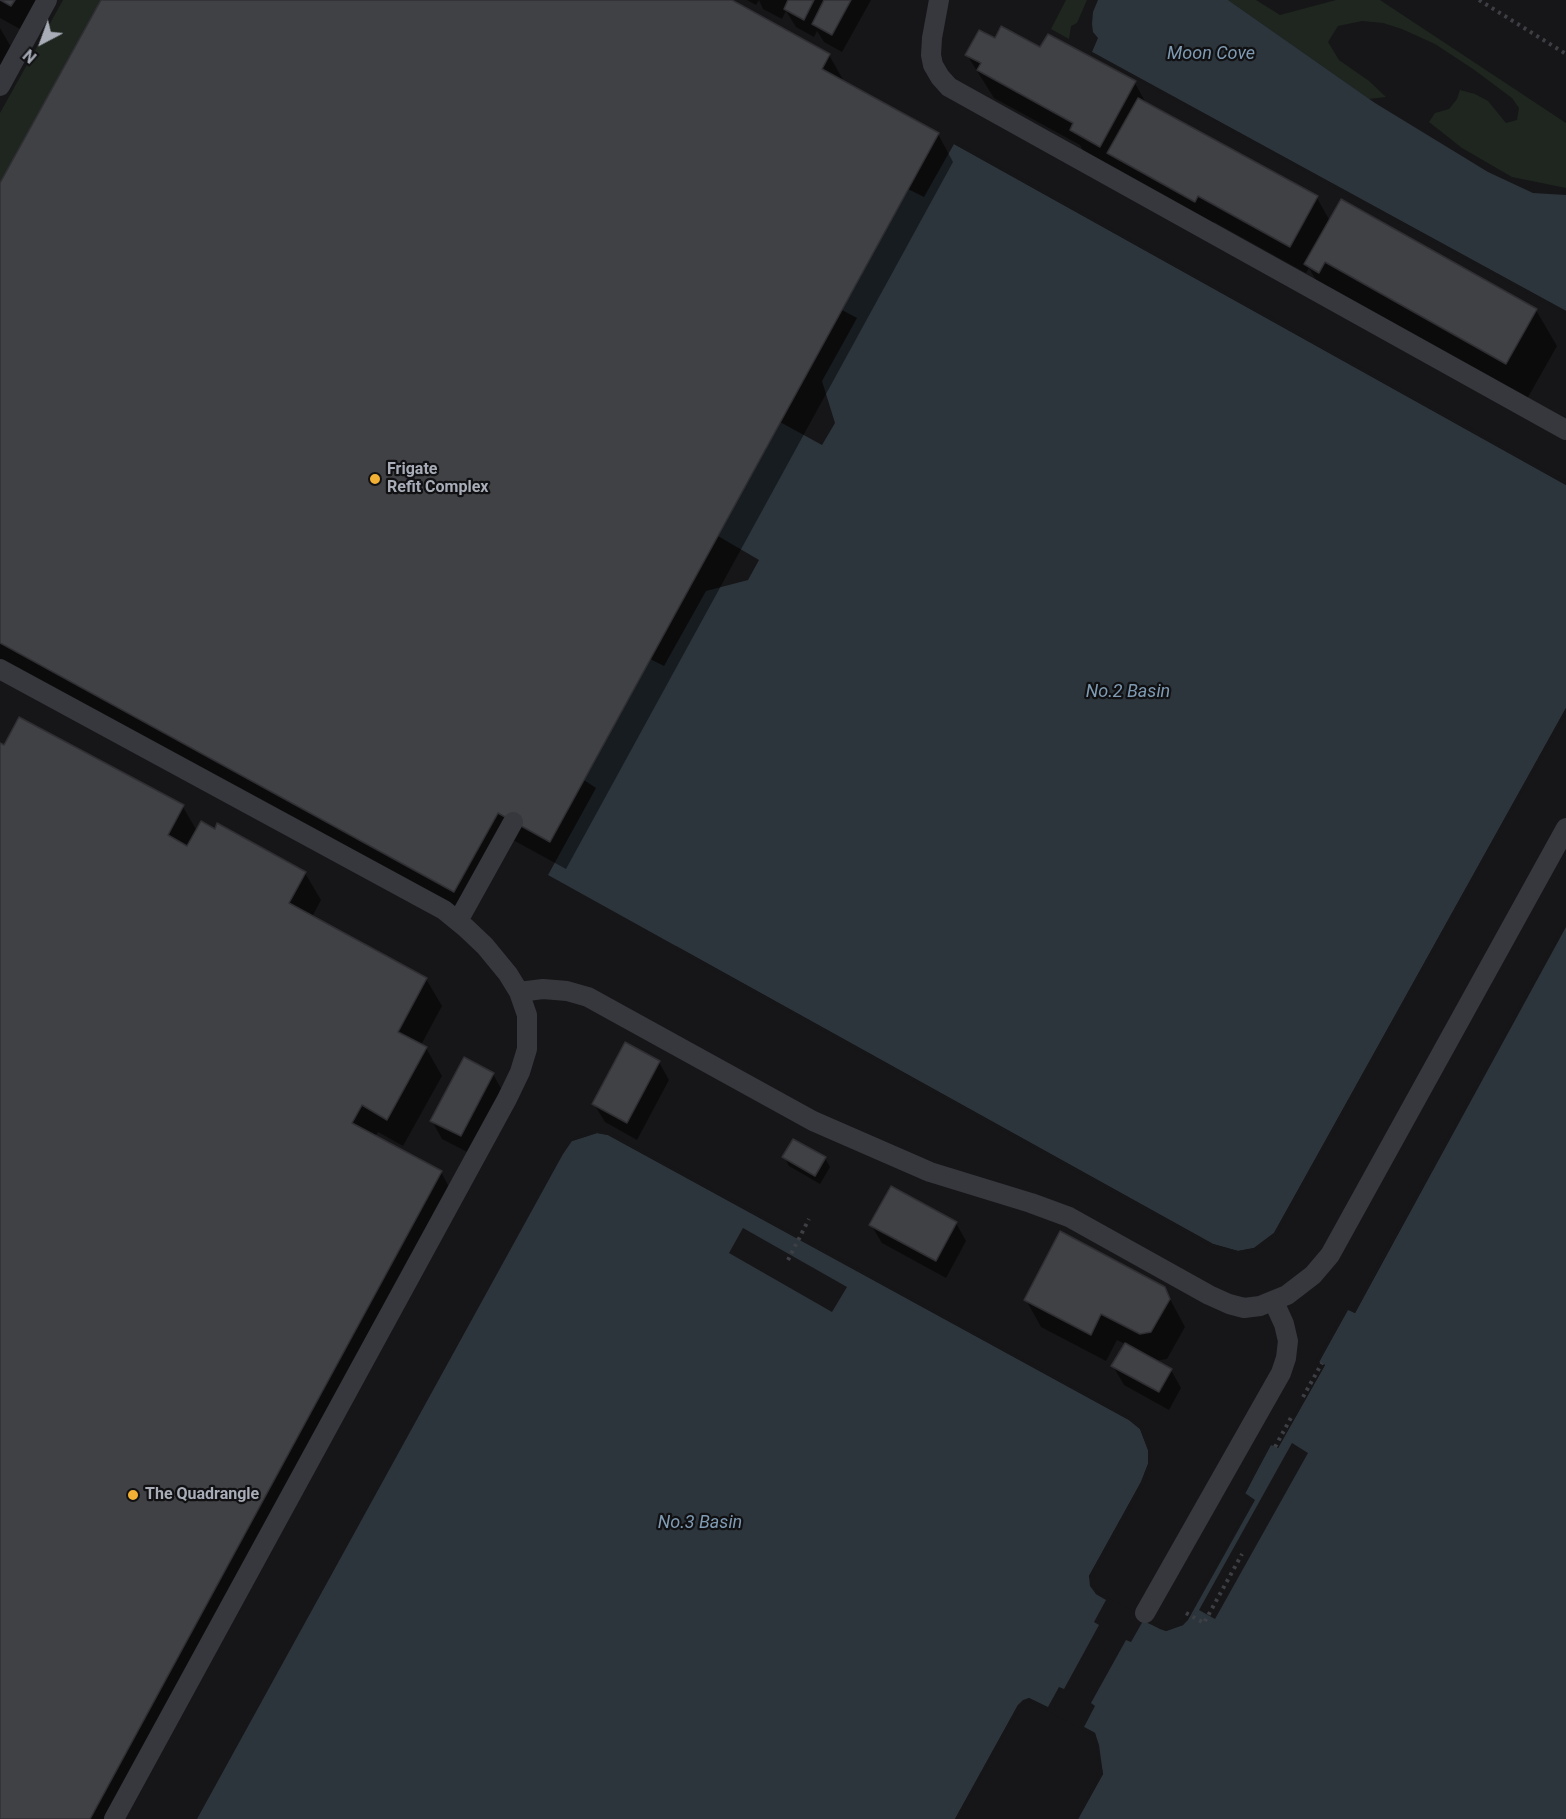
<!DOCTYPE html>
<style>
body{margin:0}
#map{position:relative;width:1566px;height:1819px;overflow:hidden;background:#161618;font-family:Roboto,sans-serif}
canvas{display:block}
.north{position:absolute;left:12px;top:12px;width:60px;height:60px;-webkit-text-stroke:4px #111113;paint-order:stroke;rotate:221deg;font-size:16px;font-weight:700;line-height:24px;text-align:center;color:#a8adb8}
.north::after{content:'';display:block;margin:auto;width:21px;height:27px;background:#a8adb8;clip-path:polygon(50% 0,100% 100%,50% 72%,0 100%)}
</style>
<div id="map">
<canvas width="1566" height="1819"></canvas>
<div class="north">N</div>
</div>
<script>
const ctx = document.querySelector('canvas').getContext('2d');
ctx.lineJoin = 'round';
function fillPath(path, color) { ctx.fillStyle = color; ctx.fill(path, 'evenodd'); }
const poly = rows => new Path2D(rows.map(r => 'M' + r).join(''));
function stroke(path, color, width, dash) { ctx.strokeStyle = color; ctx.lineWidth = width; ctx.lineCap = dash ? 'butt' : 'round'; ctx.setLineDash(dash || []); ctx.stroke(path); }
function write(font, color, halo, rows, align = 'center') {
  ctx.font = font + ' Roboto,sans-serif'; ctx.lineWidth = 4.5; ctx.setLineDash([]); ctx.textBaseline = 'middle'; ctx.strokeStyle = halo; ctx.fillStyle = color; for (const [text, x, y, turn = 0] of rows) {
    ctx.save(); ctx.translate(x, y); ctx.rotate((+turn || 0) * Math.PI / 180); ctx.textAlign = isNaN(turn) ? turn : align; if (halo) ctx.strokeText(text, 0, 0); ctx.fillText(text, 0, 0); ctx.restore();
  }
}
const green = poly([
 [63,0,101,0,0,183,0,113],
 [1066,0,1087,0,1077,23,1071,26,1069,39,1051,29],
 [1228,0,1256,0,1280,15,1336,0,1380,0,1566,123,1566,188,1512,177,1462,148,1429,122,1435,113,1449,109,1457,99,1460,90,1475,94,1488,101,1506,123,1517,120,1519,108,1512,98,1473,69,1435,44,1402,29,1383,23,1362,21,1338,26,1328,42,1339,60,1369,81,1386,97,1369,99]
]);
const water = poly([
 [1098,0,1228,0,1375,103,1488,172,1533,193,1566,195,1566,311,1092,52,1098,38,1093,32,1092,24,1093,12],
 [954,144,1566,485,1566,708,1274,1233,1254,1248,1238,1251,1213,1244,548,875,596,788,584,780,650,659,664,666,706,591,748,580,759,560,718,536,780,422,822,445,835,423,822,381,857,318,842,310,908,189,924,197],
 [1566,927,1566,1819,1078,1819,1103,1774,1095,1733,1029,1698,1018,1705,955,1819,197,1819,563,1154,572,1141,597,1133,608,1135,1129,1420,1140,1429,1148,1450,1148,1464,1141,1482,1089,1576,1096,1594,1160,1629,1166,1631,1183,1625,1254,1501,1245,1494,1271,1444,1278,1448,1325,1365,1319,1362,1348,1309,1355,1313]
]);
const pier = poly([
 [1092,52,1566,311,1566,314,1091,54],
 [957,142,1566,481,1566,485,954,144],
 [1566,708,1566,714,1277,1234,1266,1244,1255,1251,1238,1254,1212,1247,675,949,676,946,1213,1244,1238,1251,1254,1248,1274,1233],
 [1566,924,1355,1313,1348,1310,1319,1362,1325,1365,1278,1448,1271,1445,1245,1493,1255,1500,1188,1620,1183,1625,1166,1631,1143,1621,1131,1642,1126,1640,1091,1703,1095,1706,1084,1727,1095,1733,1099,1745,1103,1774,1078,1819,1075,1819,1100,1773,1096,1746,1092,1735,1029,1701,1020,1707,958,1819,955,1819,1018,1705,1023,1700,1029,1698,1048,1707,1059,1687,1064,1689,1099,1625,1094,1622,1106,1600,1096,1594,1090,1586,1089,1576,1141,1482,1148,1464,1148,1450,1140,1429,1129,1420,608,1135,597,1133,572,1141,575,1137,597,1130,610,1132,1131,1418,1142,1426,1151,1449,1151,1464,1144,1484,1092,1577,1093,1585,1098,1592,1161,1626,1173,1626,1186,1618,1251,1501,1243,1496,1242,1493,1268,1443,1271,1441,1277,1445,1321,1366,1317,1364,1316,1361,1345,1308,1348,1306,1353,1309,1563,925],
 [743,1228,847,1287,832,1312,729,1253],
 [1292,1443,1308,1453,1215,1619,1199,1610]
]);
const shadow = poly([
 [0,0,45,0,27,33,0,18],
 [102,0,729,0,829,55,845,83,938,134,953,162,566,869,513,840,470,919,0,660,0,186],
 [747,0,871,0,842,52,824,42,817,31,814,37,796,27,786,11,782,19,763,9,759,0,756,5],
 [0,28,18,59,0,93],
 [995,40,1041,49,1135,83,1147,105,1317,198,1330,221,1536,310,1557,346,1527,399,1327,300,1309,268,1306,273,1214,222,1211,228,1124,181,1118,169,1115,173,1087,158,1080,145,994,98,967,55],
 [0,745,183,807,197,831,305,873,321,900,312,917,426,979,442,1006,421,1045,426,1048,442,1076,403,1146,378,1132,375,1137,441,1172,456,1200,120,1819,0,1819],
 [659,1062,669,1080,637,1140,605,1122,594,1104],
 [493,1074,503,1092,471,1154,442,1139,432,1121],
 [784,1157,825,1158,830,1167,820,1184,789,1166],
 [956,1223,966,1241,946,1278,882,1243,871,1225],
 [1164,1288,1185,1327,1167,1359,1155,1361,1171,1370,1181,1388,1169,1410,1124,1385,1113,1366,1125,1344,1117,1340,1106,1361,1041,1327,1026,1300]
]);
const building = poly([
 [0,0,15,0,11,6,0,0],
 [101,0,732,0,830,54,822,69,939,133,550,842,498,813,454,892,0,643,0,183,101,0],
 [788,0,814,0,804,20,784,9,788,0],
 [824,0,851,0,832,35,812,24,824,0],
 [1001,26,1040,47,1048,34,1136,81,1100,147,1070,130,1073,123,977,70,981,63,965,55,979,30,995,38,1001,26],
 [1138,98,1318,196,1290,247,1198,196,1195,202,1107,153,1138,98],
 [1341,199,1537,309,1506,364,1325,262,1319,273,1304,264,1341,199],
 [19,717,184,805,168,835,187,846,201,821,215,829,217,823,306,872,289,903,427,978,398,1032,427,1047,387,1120,362,1105,352,1123,442,1171,90,1819,0,1819,0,743,4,745,19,717],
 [625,1042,660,1061,627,1123,592,1104,625,1042],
 [464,1057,494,1073,461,1136,430,1121,464,1057],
 [793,1139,826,1157,815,1176,782,1157,793,1139],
 [891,1186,957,1222,936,1261,869,1225,891,1186],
 [1060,1231,1165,1287,1170,1299,1151,1332,1140,1334,1101,1314,1091,1335,1024,1300,1060,1231],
 [1125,1343,1172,1369,1159,1392,1111,1366,1125,1343]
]);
const path = poly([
 [1479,0,1566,54],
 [788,1260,809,1219],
 [1303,1397,1322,1363],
 [1275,1447,1293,1414],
 [1186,1613,1204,1623,1242,1554]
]);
const service = poly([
 [939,0,932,38,931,55,933,65,940,77,949,87,1566,430],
 [0,86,47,0],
 [0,669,444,910,466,928,485,946,508,974,519,992,527,1015,527,1049,520,1072,507,1099,114,1819],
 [458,921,513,822],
 [519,992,543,989,567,991,588,997,813,1121,930,1172,1031,1203,1069,1217,1209,1295,1229,1304,1244,1308,1260,1306,1287,1295,1313,1275,1330,1255,1566,828],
 [1145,1613,1281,1373,1286,1358,1288,1341,1284,1324,1274,1302]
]);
const markers = [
 [375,479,6,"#f2b134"],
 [133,1495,6,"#f2b134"]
];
const poiNames = [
 ["Frigate",387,470],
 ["Refit Complex",387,488],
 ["The Quadrangle",145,1495]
];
const waterNames = [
 ["Moon Cove",1211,54],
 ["No.2 Basin",1128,692],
 ["No.3 Basin",700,1523]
];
fillPath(green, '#1e261f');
fillPath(water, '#2c353c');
fillPath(pier, '#161618');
fillPath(shadow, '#0007');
fillPath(building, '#404145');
stroke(building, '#303034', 1.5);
stroke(path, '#3d3f44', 4, [3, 4.5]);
stroke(service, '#37383d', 20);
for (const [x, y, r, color] of markers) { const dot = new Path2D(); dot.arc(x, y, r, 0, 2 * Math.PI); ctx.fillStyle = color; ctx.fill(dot); stroke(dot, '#111113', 2); }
write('bold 16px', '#a8adb8', '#111113', poiNames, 'left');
write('italic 18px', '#7f9bb3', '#111113', waterNames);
</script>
